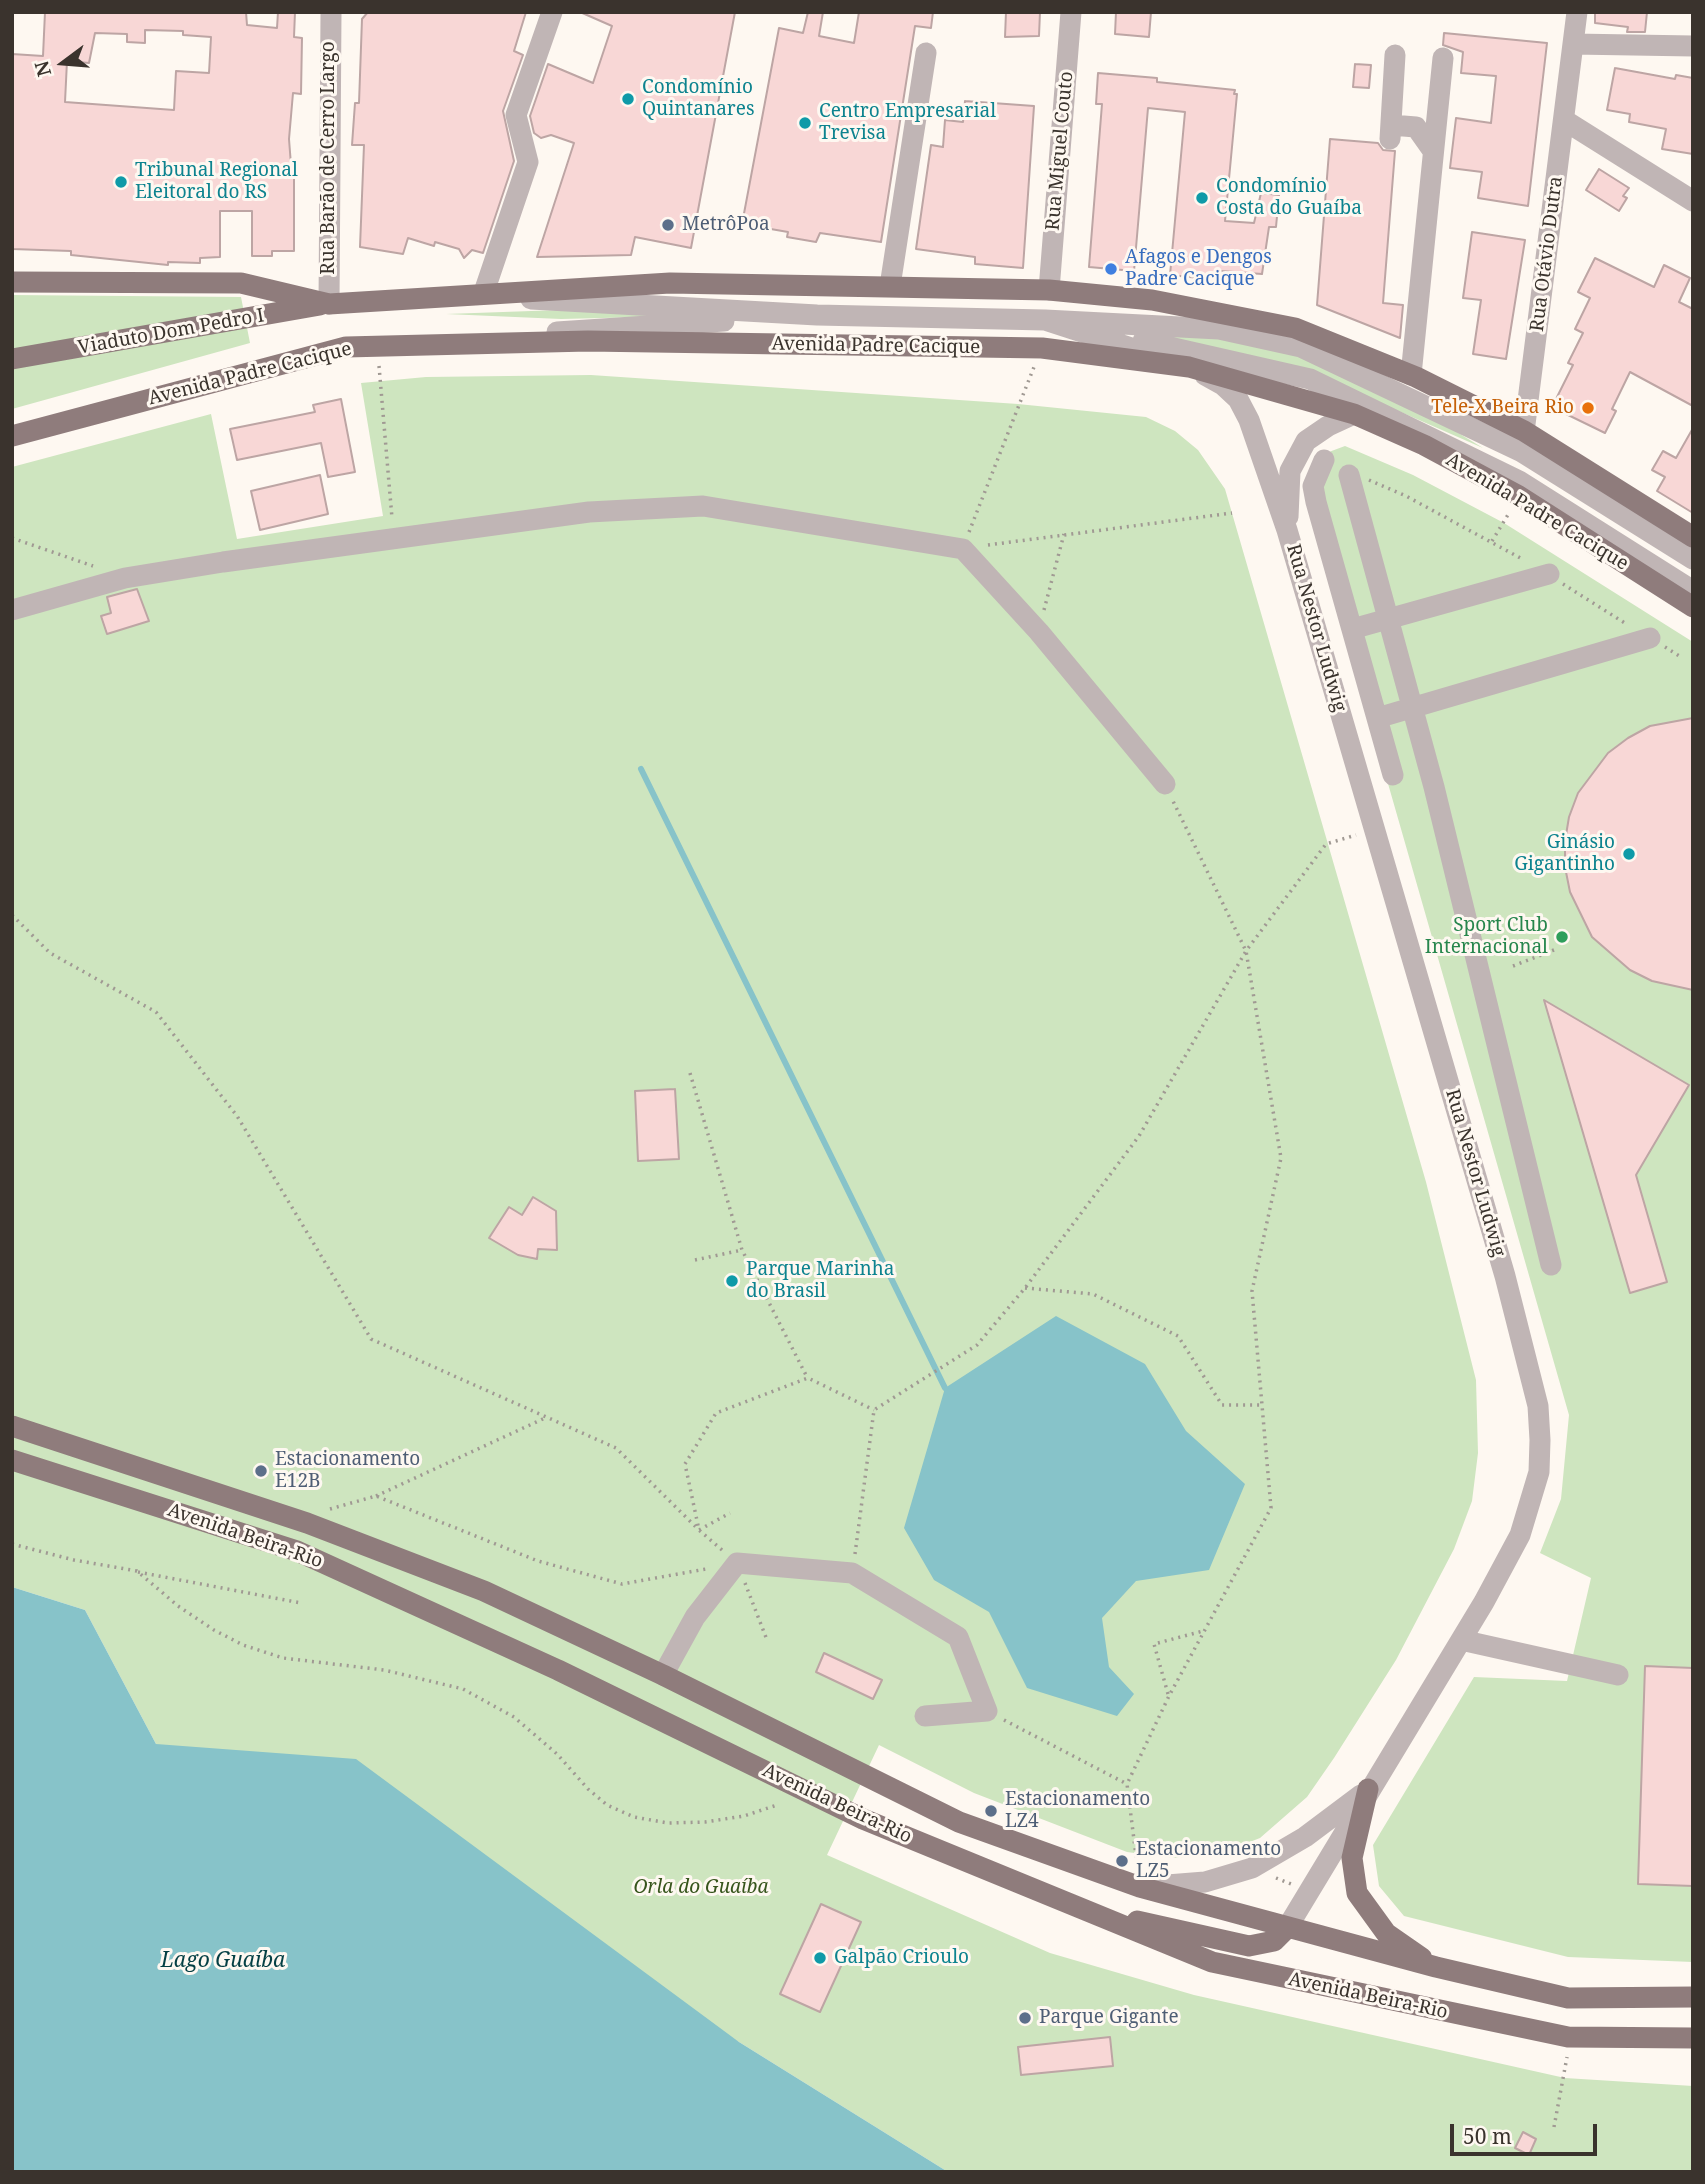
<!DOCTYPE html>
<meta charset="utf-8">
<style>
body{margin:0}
#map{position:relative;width:1705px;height:2184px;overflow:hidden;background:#fef8f1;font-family:"Noto Serif",serif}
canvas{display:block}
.frame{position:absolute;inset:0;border:14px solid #3a332d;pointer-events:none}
.north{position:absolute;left:28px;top:28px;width:70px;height:70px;-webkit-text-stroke:5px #fef8f1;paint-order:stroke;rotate:254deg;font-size:19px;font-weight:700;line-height:28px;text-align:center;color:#3a332d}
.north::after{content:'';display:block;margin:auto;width:24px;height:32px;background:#3a332d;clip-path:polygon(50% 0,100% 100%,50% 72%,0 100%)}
.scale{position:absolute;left:1450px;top:2124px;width:147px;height:32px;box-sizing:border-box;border:4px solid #3a332d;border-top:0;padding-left:9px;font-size:21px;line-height:24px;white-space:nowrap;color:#3a332d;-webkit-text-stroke:5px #fef8f1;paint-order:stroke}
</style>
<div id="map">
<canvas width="1705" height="2184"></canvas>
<div class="frame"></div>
<div class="north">N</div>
<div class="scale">50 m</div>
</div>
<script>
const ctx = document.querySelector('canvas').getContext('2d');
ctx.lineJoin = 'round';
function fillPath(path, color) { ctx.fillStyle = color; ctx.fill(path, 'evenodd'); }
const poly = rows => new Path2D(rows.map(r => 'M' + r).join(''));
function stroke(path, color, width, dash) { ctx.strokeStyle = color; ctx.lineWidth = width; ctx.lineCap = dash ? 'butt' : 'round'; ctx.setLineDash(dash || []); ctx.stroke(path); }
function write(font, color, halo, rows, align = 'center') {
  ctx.font = font + ' "Noto Serif",serif'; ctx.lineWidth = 6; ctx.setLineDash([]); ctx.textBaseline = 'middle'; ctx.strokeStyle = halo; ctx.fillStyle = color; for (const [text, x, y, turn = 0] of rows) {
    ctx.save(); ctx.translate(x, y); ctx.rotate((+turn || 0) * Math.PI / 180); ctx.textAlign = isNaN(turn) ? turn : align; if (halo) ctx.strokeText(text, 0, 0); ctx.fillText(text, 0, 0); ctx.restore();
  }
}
const green = poly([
 [12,295,241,297,250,343,12,409],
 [560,310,768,314,561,319,446,314],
 [1097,327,1217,338,1304,357,1447,426,1483,448,1307,371],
 [591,375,1018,404,1146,417,1175,431,1198,450,1225,489,1426,1182,1476,1380,1478,1453,1472,1501,1454,1549,1396,1660,1334,1758,1307,1797,1260,1838,1214,1856,1172,1858,1127,1852,974,1793,879,1745,827,1855,1050,1953,1194,1995,1565,2078,1693,2086,1693,2172,948,2172,739,2042,156,1744,85,1610,12,1587,12,467,211,414,237,539,383,516,361,383,426,377],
 [1345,446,1413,475,1504,523,1693,642,1693,1962,1568,1957,1404,1916,1379,1886,1373,1845,1474,1677,1567,1681,1591,1578,1540,1553,1561,1499,1569,1415,1307,501,1318,456]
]);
const water = poly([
 [1056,1316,1145,1364,1186,1431,1245,1484,1209,1570,1136,1581,1102,1618,1109,1667,1134,1694,1117,1716,1027,1688,989,1612,934,1580,904,1528,945,1388],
 [12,1587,85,1610,156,1744,356,1759,739,2042,948,2172,12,2172]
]);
const stream = poly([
 [641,769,945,1388]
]);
const building = poly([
 [45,12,246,12,247,25,277,28,278,12,295,12,294,37,302,38,301,94,293,93,289,139,291,165,294,165,294,251,272,251,272,256,252,256,252,211,220,211,220,257,200,258,200,263,168,262,168,265,71,255,71,251,12,249,12,54,43,56,45,12],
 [145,30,183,31,183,35,211,37,209,73,176,71,174,110,65,102,67,61,89,63,95,33,127,34,127,42,145,43,145,30],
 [368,12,526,12,514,51,523,55,503,111,514,161,483,253,472,250,464,258,459,249,435,242,434,246,408,238,403,254,360,247,364,145,352,145,355,103,359,103,362,19,368,12],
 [580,12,735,12,691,248,635,237,631,255,537,257,574,143,551,135,541,138,534,133,530,116,548,64,593,83,612,26,580,12],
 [808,12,823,12,819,36,854,43,859,12,933,12,931,28,915,26,881,242,820,233,816,242,787,237,788,232,742,224,779,28,803,33,808,12],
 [1006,12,1040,12,1039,36,1005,37,1006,12],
 [1116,12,1151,12,1149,37,1115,34,1116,12],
 [1595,12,1647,12,1645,32,1627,32,1628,27,1595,23,1595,12],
 [1444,33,1547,43,1528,206,1478,198,1482,172,1450,168,1456,118,1491,123,1496,76,1461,73,1463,52,1443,45,1444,33],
 [1355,64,1371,65,1369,88,1353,87,1355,64],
 [1615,68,1675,79,1676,75,1693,78,1693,154,1662,149,1666,129,1629,122,1630,114,1607,110,1615,68],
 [1098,73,1157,78,1157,82,1235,90,1234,94,1237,94,1225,221,1254,223,1261,193,1279,195,1276,227,1269,227,1262,274,1220,271,1219,280,1170,275,1185,112,1148,108,1134,271,1089,267,1102,104,1096,104,1098,73],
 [965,101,1034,106,1023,268,975,264,975,257,916,249,931,145,943,147,945,120,963,122,965,101],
 [1330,139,1378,143,1383,150,1395,151,1383,303,1403,305,1400,338,1317,305,1330,139],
 [1599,169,1629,188,1623,196,1627,198,1619,211,1586,190,1599,169],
 [1472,232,1525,240,1506,359,1473,354,1481,300,1463,298,1472,232],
 [1595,258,1654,287,1664,265,1690,278,1679,302,1693,309,1693,406,1630,372,1612,409,1616,411,1605,433,1564,413,1568,404,1556,399,1573,365,1568,363,1583,333,1575,329,1590,298,1578,292,1595,258],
 [341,399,355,472,328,477,321,443,237,460,230,429,315,412,313,405,341,399],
 [1693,428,1693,513,1657,491,1665,477,1652,470,1663,451,1676,458,1693,428],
 [320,475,328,514,260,530,251,491,320,475],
 [137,589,149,621,107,634,101,616,111,613,107,597,137,589],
 [1693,718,1693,990,1652,981,1630,970,1592,937,1570,892,1565,867,1565,841,1569,817,1578,793,1608,753,1628,738,1650,726,1693,718],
 [1544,1000,1689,1085,1636,1175,1667,1282,1630,1293,1544,1000],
 [675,1089,679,1159,638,1161,635,1091,675,1089],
 [533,1197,556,1211,557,1250,538,1249,537,1259,518,1255,489,1238,509,1207,522,1215,533,1197],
 [824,1653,882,1680,873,1699,816,1672,824,1653],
 [1645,1666,1693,1668,1693,1886,1638,1884,1645,1666],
 [821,1904,861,1922,820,2012,780,1994,821,1904],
 [1110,2037,1113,2066,1021,2075,1018,2047,1110,2037],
 [1523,2132,1536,2139,1529,2155,1515,2148,1523,2132]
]);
const path = poly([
 [379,366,392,518],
 [1369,480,1406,496,1524,560],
 [969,532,1034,367],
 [12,538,93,566],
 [1492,541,1509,513],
 [988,545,1232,513],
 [1563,584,1628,625],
 [1044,610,1064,534],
 [1665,647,1681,657],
 [12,915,50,953,156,1012,237,1116,371,1339,616,1448,699,1530,730,1513],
 [1513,966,1554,950],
 [690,1073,742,1250,807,1377],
 [695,1260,742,1250],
 [1025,1288,1093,1294,1178,1336,1222,1405,1262,1405],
 [376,1496,545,1418],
 [330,1509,376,1496,538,1561,622,1584,706,1569],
 [12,1544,74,1560,137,1571,178,1606,214,1630,243,1645,283,1658,384,1670,463,1689,514,1717,557,1754,588,1789,607,1805,634,1817,668,1823,705,1822,744,1816,777,1805],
 [722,1550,699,1530,685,1464,716,1413,808,1378,874,1410],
 [855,1554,874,1410,977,1345,1025,1288,1139,1136,1246,951,1326,844,1356,835],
 [138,1572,301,1603],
 [745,1583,767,1640],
 [1168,1694,1154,1644,1203,1631],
 [1004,1720,1127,1784],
 [1137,1864,1127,1784,1169,1696,1271,1508,1252,1291,1281,1158,1246,951,1173,801],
 [1276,1878,1291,1884],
 [1554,2127,1567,2057]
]);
const minor = poly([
 [1573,44,1693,46],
 [1564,120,1693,201],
 [1391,125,1416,127,1433,151],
 [1390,139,1395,55],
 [890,286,926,53],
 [1049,290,1071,12],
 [484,292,528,162,516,115,552,12],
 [531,299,817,315,1045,320,1219,329,1301,347,1522,452,1693,559],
 [329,304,331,12],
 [1045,320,1162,358],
 [557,332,724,321],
 [1143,341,1310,379,1519,481,1693,591],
 [1205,375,1223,385,1238,399,1249,420,1287,530,1505,1276,1538,1406,1540,1440,1539,1472,1520,1535,1484,1602,1287,1928],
 [1411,375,1443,58],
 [1522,448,1577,12],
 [1324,460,1313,486,1316,502,1393,775],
 [1349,475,1434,787,1551,1265],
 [1288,517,1290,471,1306,441,1328,426,1354,414],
 [12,610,125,578,223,562,589,512,703,506,963,549,1039,632,1165,784],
 [1352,629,1549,574],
 [1377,718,1650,638],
 [1461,1640,1618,1675],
 [663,1675,695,1617,737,1563,852,1573,958,1637,987,1711,925,1716],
 [1142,1887,1205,1882,1252,1868,1305,1837,1361,1795]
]);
const major = poly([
 [12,282,241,283,329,304,670,283,1049,290,1152,300,1295,328,1416,377,1524,431,1693,537],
 [12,359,320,305],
 [12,436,346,347,588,341,1042,348,1189,367,1354,414,1424,445,1519,496,1693,607],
 [12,1426,307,1523,484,1591,663,1675,959,1822,1140,1887,1436,1967,1568,1998,1693,1997],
 [12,1460,297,1551,558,1670,863,1819,1212,1962,1568,2037,1693,2038],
 [1368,1789,1352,1858,1357,1893,1386,1933,1422,1958],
 [1137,1921,1249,1946,1274,1941,1287,1928]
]);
const markers = [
 [628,99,7,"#0f9aa8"],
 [805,123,7,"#0f9aa8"],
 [121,182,7,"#0f9aa8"],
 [1202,198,7,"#0f9aa8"],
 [668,225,7,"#5c6f8a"],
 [1111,269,7,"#3f7fe0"],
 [1588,408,7,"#e8710a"],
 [1629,854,7,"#0f9aa8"],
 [1562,937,7,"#2e9e5b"],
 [732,1281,7,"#0f9aa8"],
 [261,1471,7,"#5c6f8a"],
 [991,1811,7,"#5c6f8a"],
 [1122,1861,7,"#5c6f8a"],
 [820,1958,7,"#0f9aa8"],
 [1025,2018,7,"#5c6f8a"]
];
const cultureNames = [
 ["Condomínio",642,88],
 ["Quintanares",642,110],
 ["Centro Empresarial",819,112],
 ["Trevisa",819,134],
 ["Tribunal Regional",135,171],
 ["Eleitoral do RS",135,193],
 ["Condomínio",1216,187],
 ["Costa do Guaíba",1216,209],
 ["Ginásio",1615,843,"right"],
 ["Gigantinho",1615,865,"right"],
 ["Parque Marinha",746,1270],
 ["do Brasil",746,1292],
 ["Galpão Crioulo",834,1958]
];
const streetNames = [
 ["Rua Miguel Couto",1060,151,-85],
 ["Rua Barão de Cerro Largo",329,158,-90],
 ["Rua Otávio Dutra",1547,254,-83],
 ["Viaduto Dom Pedro I",171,332,-10],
 ["Avenida Padre Cacique",876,346,1],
 ["Avenida Padre Cacique",250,374,-14],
 ["Avenida Padre Cacique",1537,512,31],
 ["Rua Nestor Ludwig",1316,628,74],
 ["Rua Nestor Ludwig",1475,1173,74],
 ["Avenida Beira-Rio",245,1536,19],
 ["Avenida Beira-Rio",837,1804,25],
 ["Avenida Beira-Rio",1368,1996,12]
];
const serviceNames = [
 ["MetrôPoa",682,225],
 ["Estacionamento",275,1460],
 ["E12B",275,1482],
 ["Estacionamento",1005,1800],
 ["LZ4",1005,1822],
 ["Estacionamento",1136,1850],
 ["LZ5",1136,1872],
 ["Parque Gigante",1039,2018]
];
const shopNames = [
 ["Afagos e Dengos",1125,258],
 ["Padre Cacique",1125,280]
];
const foodNames = [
 ["Tele-X Beira Rio",1574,408]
];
const leisureNames = [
 ["Sport Club",1548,926],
 ["Internacional",1548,948]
];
const parkNames = [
 ["Orla do Guaíba",701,1888]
];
const waterNames = [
 ["Lago Guaíba",223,1961]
];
fillPath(green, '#cee5bf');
fillPath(water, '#87c3c9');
stroke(stream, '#87c3c9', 6);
fillPath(building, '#f8d7d6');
stroke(building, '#bda5a4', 2);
stroke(path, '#a09993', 3.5, [2, 5]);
stroke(minor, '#c0b5b5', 21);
stroke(major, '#8f7c7c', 21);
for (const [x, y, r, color] of markers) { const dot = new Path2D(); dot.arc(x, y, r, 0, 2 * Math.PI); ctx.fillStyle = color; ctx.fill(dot); stroke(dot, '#fef8f1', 2.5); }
write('19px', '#0d838f', '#fef8f1', cultureNames, 'left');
write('19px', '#3a332d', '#fef8f1', streetNames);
write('19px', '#4e5e75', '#fef8f1', serviceNames, 'left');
write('19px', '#366cbe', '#fef8f1', shopNames, 'left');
write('19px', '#c56008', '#fef8f1', foodNames, 'right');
write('19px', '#27864d', '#fef8f1', leisureNames, 'right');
write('italic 19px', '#37551c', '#fef8f1', parkNames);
write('italic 21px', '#043f44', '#fef8f1', waterNames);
</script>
